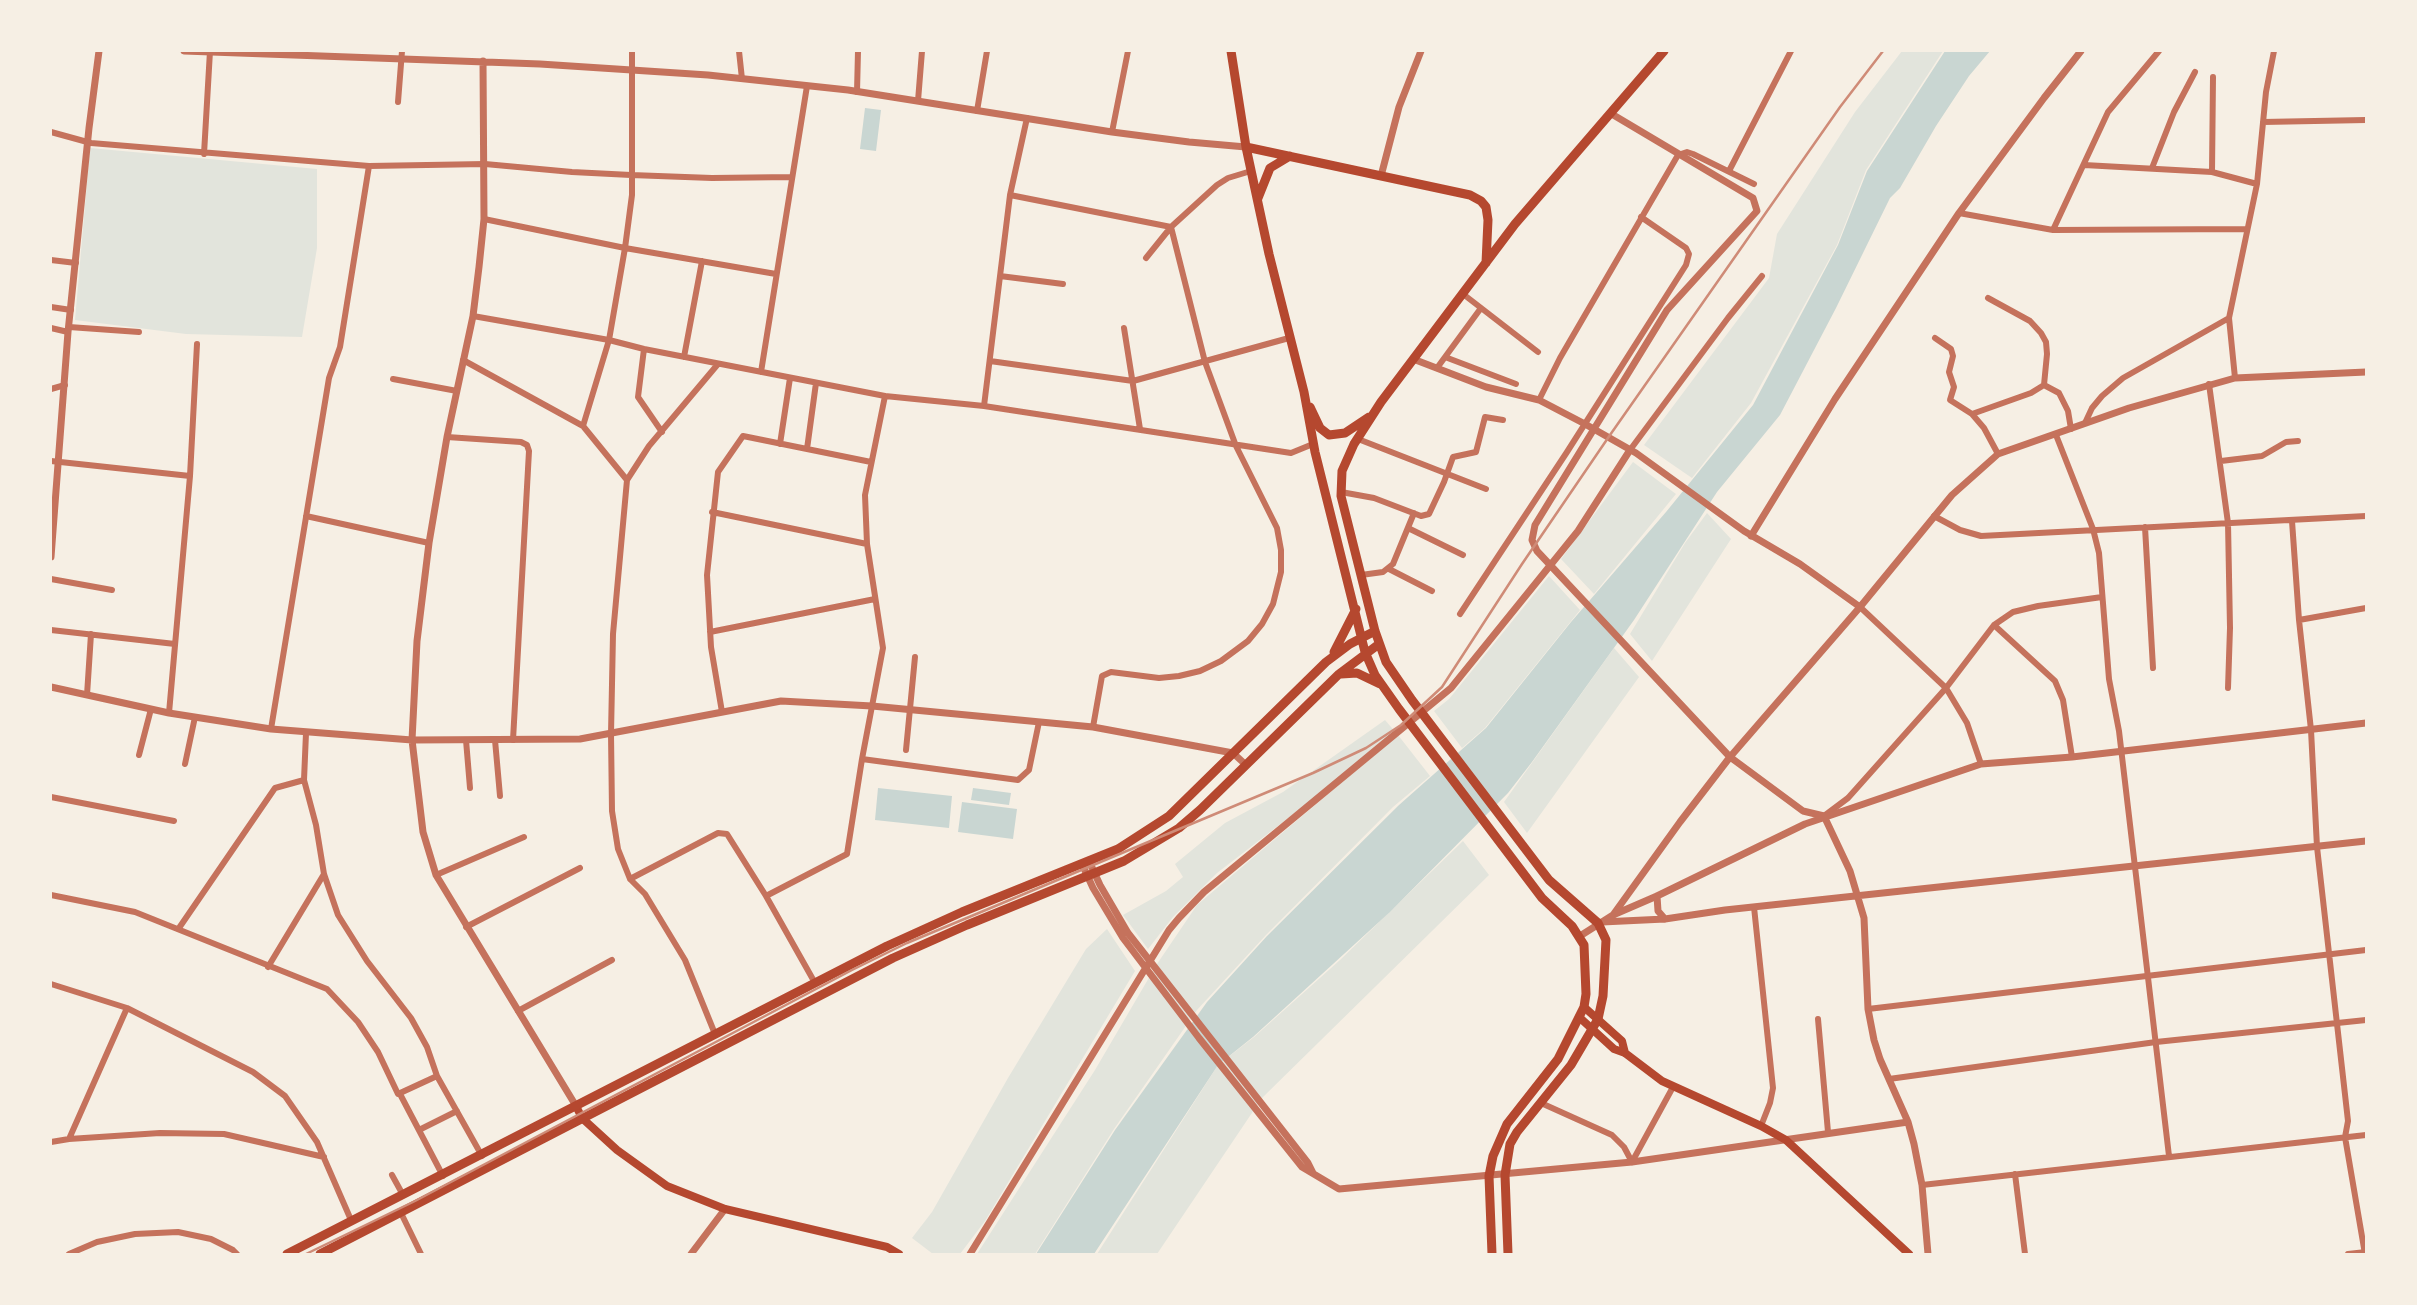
<!DOCTYPE html>
<style>
body{margin:0}
#map{position:relative;width:2417px;height:1305px;overflow:hidden;background:#f6efe4;font-family:"Roboto Condensed",sans-serif}
canvas{display:block}
.frame{position:absolute;inset:0;border:52px solid #f6efe4;pointer-events:none}
</style>
<div id="map">
<canvas width="2417" height="1305"></canvas>
<div class="frame"></div>
</div>
<script>
const ctx = document.querySelector('canvas').getContext('2d');
ctx.lineJoin = 'round';
function fillPath(path, color) { ctx.fillStyle = color; ctx.fill(path, 'evenodd'); }
const poly = rows => new Path2D(rows.map(r => 'M' + r).join(''));
function stroke(path, color, width, dash) { ctx.strokeStyle = color; ctx.lineWidth = width; ctx.lineCap = dash ? 'butt' : 'round'; ctx.setLineDash(dash || []); ctx.stroke(path); }
const green = poly([
 [1902,51,1943,51,1866,170,1837,245,1751,403,1692,478,1644,445,1769,278,1777,234,1855,112],
 [90,148,317,169,317,248,302,337,186,334,75,320],
 [1633,462,1676,494,1594,594,1561,559],
 [1707,513,1731,539,1652,661,1630,634,1685,543],
 [1549,576,1580,610,1485,728,1462,748,1434,711,1449,699],
 [1614,648,1639,677,1527,833,1504,802],
 [1385,720,1397,734,1217,873,1173,917,1148,949,1123,915,1166,891,1183,877,1175,864,1225,823,1283,792],
 [1398,735,1430,776,1393,807,1266,935,1197,1010,1114,1129,1035,1254,977,1254,1095,1070,1157,964,1197,905],
 [1463,841,1489,875,1262,1098,1157,1254,1097,1254,1218,1065,1254,1037,1340,960],
 [1107,929,1135,971,985,1221,960,1254,933,1254,912,1238,932,1212,1008,1078,1086,949]
]);
const water = poly([
 [1945,51,1990,51,1969,76,1936,126,1900,188,1890,198,1836,308,1780,415,1717,492,1634,620,1532,762,1508,793,1390,912,1253,1037,1218,1065,1094,1254,1036,1254,1115,1130,1207,1002,1267,936,1399,805,1486,728,1571,622,1666,512,1753,405,1838,245,1867,171],
 [865,108,881,110,876,151,860,149],
 [878,788,952,796,949,828,875,820],
 [973,788,1011,793,1009,805,971,800],
 [962,802,1017,809,1013,839,958,832]
]);
const minor = poly([
 [739,51,742,79],
 [857,92,858,51],
 [918,101,922,51],
 [398,102,402,51],
 [977,111,987,51],
 [2263,122,2366,120],
 [51,132,91,143,369,166,485,164,572,172,631,175,712,178,792,177],
 [1112,132,1128,51],
 [204,154,210,51],
 [2084,165,2212,172,2257,184],
 [2152,168,2174,112,2195,72],
 [1729,171,1791,51],
 [2212,172,2213,77],
 [1010,195,1171,227],
 [1959,213,2053,230,2247,229],
 [484,219,625,248,776,274],
 [2053,230,2108,112,2159,51],
 [1146,258,1171,227,1217,185,1228,178,1251,171],
 [51,260,76,263],
 [1000,276,1063,284],
 [1463,294,1538,352],
 [51,307,71,310],
 [473,316,609,340,644,349,885,396,984,406,1291,453,1313,444],
 [69,327,139,332],
 [51,328,68,332],
 [1124,328,1140,429],
 [1935,338,1951,349,1953,356,1949,372,1954,387,1950,400,1972,414,1984,428,1998,454],
 [644,349,638,397,662,432],
 [684,357,702,261],
 [1445,357,1516,384],
 [463,360,583,426,627,480],
 [990,361,1133,381,1289,338],
 [1437,368,1481,308],
 [761,372,807,86],
 [2235,378,2229,318,2257,184,2266,92,2274,51],
 [393,379,457,391],
 [2209,384,2228,523,2230,628,2228,688],
 [2044,385,2059,393,2068,411,2071,429],
 [51,389,65,385],
 [1539,400,1560,358,1678,155,1687,152,1693,154,1754,184],
 [984,406,1010,195,1027,118],
 [1972,414,2031,393,2044,385,2047,354,2046,342,2041,333,2030,321,1988,298],
 [2085,423,2092,408,2102,396,2123,378,2229,318],
 [583,426,609,340,625,248,632,195,632,51],
 [2056,435,2093,529,2099,553,2109,679,2119,731,2169,1156],
 [447,437,521,442,527,445,529,451,513,740],
 [1358,439,1486,489],
 [780,444,790,378],
 [807,449,816,383],
 [1630,450,1728,318,1762,276],
 [51,461,190,476],
 [2221,461,2262,456,2286,442,2298,441],
 [1341,492,1374,498,1421,516,1429,514,1444,482,1453,457,1476,452,1485,417,1503,420],
 [712,512,867,544],
 [306,516,429,543],
 [1934,516,1960,530,1981,536,2366,516],
 [2292,521,2299,620,2311,730,2317,847,2348,1121,2345,1137,2365,1254],
 [2145,527,2153,668],
 [1408,528,1463,555],
 [1389,569,1432,591],
 [1361,575,1383,572,1393,564,1414,513],
 [51,579,112,590],
 [1860,607,1946,688,1967,723,1981,764],
 [1460,614,1567,452,1686,265,1689,254,1686,248,1641,217],
 [2299,620,2366,608],
 [1994,625,2055,681,2063,700,2072,757],
 [51,630,175,644],
 [710,632,875,599],
 [87,695,91,634],
 [722,712,711,647,707,575,718,472,743,436,871,462],
 [169,713,190,476,197,344],
 [1093,727,1102,676,1111,672,1159,678,1179,676,1200,671,1221,661,1248,641,1262,624,1273,604,1281,572,1281,550,1277,528,1236,446,1205,362,1171,227],
 [271,729,329,378,340,347,369,166],
 [306,733,304,780,316,825,324,874,338,915,367,961,411,1018,427,1047,437,1076,482,1156],
 [466,740,470,788],
 [495,740,500,796],
 [906,750,915,657],
 [139,755,151,709],
 [862,759,1018,780,1029,770,1039,722],
 [185,764,195,717],
 [51,797,174,821],
 [1824,816,1848,798,1946,688,1994,625,2013,612,2038,606,2102,597],
 [436,875,524,837],
 [630,879,718,833,727,834,766,896,815,983],
 [51,895,135,912,327,989,358,1022,378,1052,398,1094,437,1076],
 [766,896,847,854,862,759,883,648,867,544,865,495,885,396],
 [1754,907,1773,1088,1770,1103,1761,1126],
 [466,927,580,868],
 [179,928,275,788,304,780],
 [268,967,324,874],
 [51,984,127,1008,253,1072,285,1096,317,1142,351,1220],
 [1868,1009,2366,950],
 [518,1011,612,960],
 [1818,1019,1828,1132],
 [715,1034,685,960,645,894,630,879,618,849,612,811,611,734,613,634,627,480,649,446,718,364],
 [1889,1079,2156,1042,2366,1020],
 [400,1094,443,1176],
 [1541,1103,1612,1135,1624,1147,1632,1162],
 [419,1130,457,1111],
 [69,1139,127,1008],
 [51,1142,69,1139,160,1133,224,1134,324,1157],
 [1632,1162,1673,1087],
 [2015,1174,2025,1254],
 [392,1175,403,1195],
 [1922,1185,2366,1135],
 [401,1213,421,1254],
 [69,1254,97,1242,135,1234,178,1232,211,1239,233,1250,237,1254],
 [2348,1254,2366,1252]
]);
const tertiary = poly([
 [184,51,540,64,708,75,848,90,1112,132,1189,142,1246,147],
 [483,61,484,219,479,267,473,316,447,437,429,543,417,641,412,740,423,832,436,875,576,1106],
 [1610,113,1753,198,1757,211,1667,310,1535,525,1532,540,1537,551,1730,757,1803,811,1824,816],
 [1381,176,1399,107,1421,51],
 [1413,359,1486,387,1539,400,1585,424,1636,453,1744,531,1800,564,1860,607],
 [1751,536,1835,399,1959,213,2044,98,2081,51],
 [51,557,68,332,89,128,99,51],
 [51,687,169,713,271,729,412,740,580,739,781,701,872,706,1093,727,1233,753,1246,765],
 [1824,816,1850,871,1864,918,1868,1009,1874,1040,1880,1059,1908,1122,1914,1144,1922,1185,1928,1254],
 [1089,861,1100,885,1128,933,1308,1163,1313,1173],
 [1082,864,1093,888,1123,938,1199,1038,1302,1167,1339,1189,1632,1162,1908,1122],
 [1657,896,1658,911,1665,919],
 [1613,915,1680,822,1730,757,1860,607,1952,495,1998,454,2129,408,2235,378,2366,372],
 [1602,922,1665,919,1725,910,2366,841],
 [1580,936,1613,915,1657,896,1805,824,1981,764,2072,757,2366,723],
 [691,1254,725,1209],
 [970,1254,1169,930,1179,918,1204,892,1451,688,1578,531,1630,450]
]);
const secondary = poly([
 [1584,1007,1622,1041,1625,1053],
 [1579,1017,1614,1049,1625,1053,1662,1081,1761,1126,1786,1140,1909,1254],
 [576,1106,582,1118,617,1150,667,1186,725,1209,887,1247,899,1254]
]);
const primary = poly([
 [1231,51,1246,147,1269,254,1304,392,1315,452,1365,652,1375,675,1399,709,1542,898,1572,926,1584,945,1586,994,1584,1007,1558,1059,1507,1124,1493,1156,1489,1176,1492,1254],
 [1246,147,1470,195,1481,201,1486,207,1488,220,1486,263],
 [1258,198,1270,168,1290,156],
 [1310,407,1320,428,1329,435,1345,433,1369,417],
 [1334,652,1356,609],
 [1341,674,1357,673,1380,684],
 [287,1254,887,946,962,912,1118,849,1169,816,1326,662,1350,644,1375,631],
 [320,1254,893,958,967,925,1124,861,1179,828,1200,810,1339,674,1379,644],
 [1508,1254,1505,1175,1510,1144,1517,1132,1571,1065,1598,1019,1603,996,1606,940,1598,923,1549,880,1412,700,1386,662,1375,631,1341,496,1342,471,1354,444,1381,402,1515,224,1664,51]
]);
const rail = poly([
 [306,1254,415,1201,852,970,907,943,1313,773,1366,748,1401,725,1442,687,1522,564,1610,435,1840,107,1883,51]
]);
fillPath(green, '#e2e4dc');
fillPath(water, '#c9d6d2');
stroke(minor, '#c5725c', 6);
stroke(tertiary, '#c5725c', 7);
stroke(secondary, '#b5482f', 8);
stroke(primary, '#b5482f', 9);
stroke(rail, '#cf8b77', 2.5);
</script>
